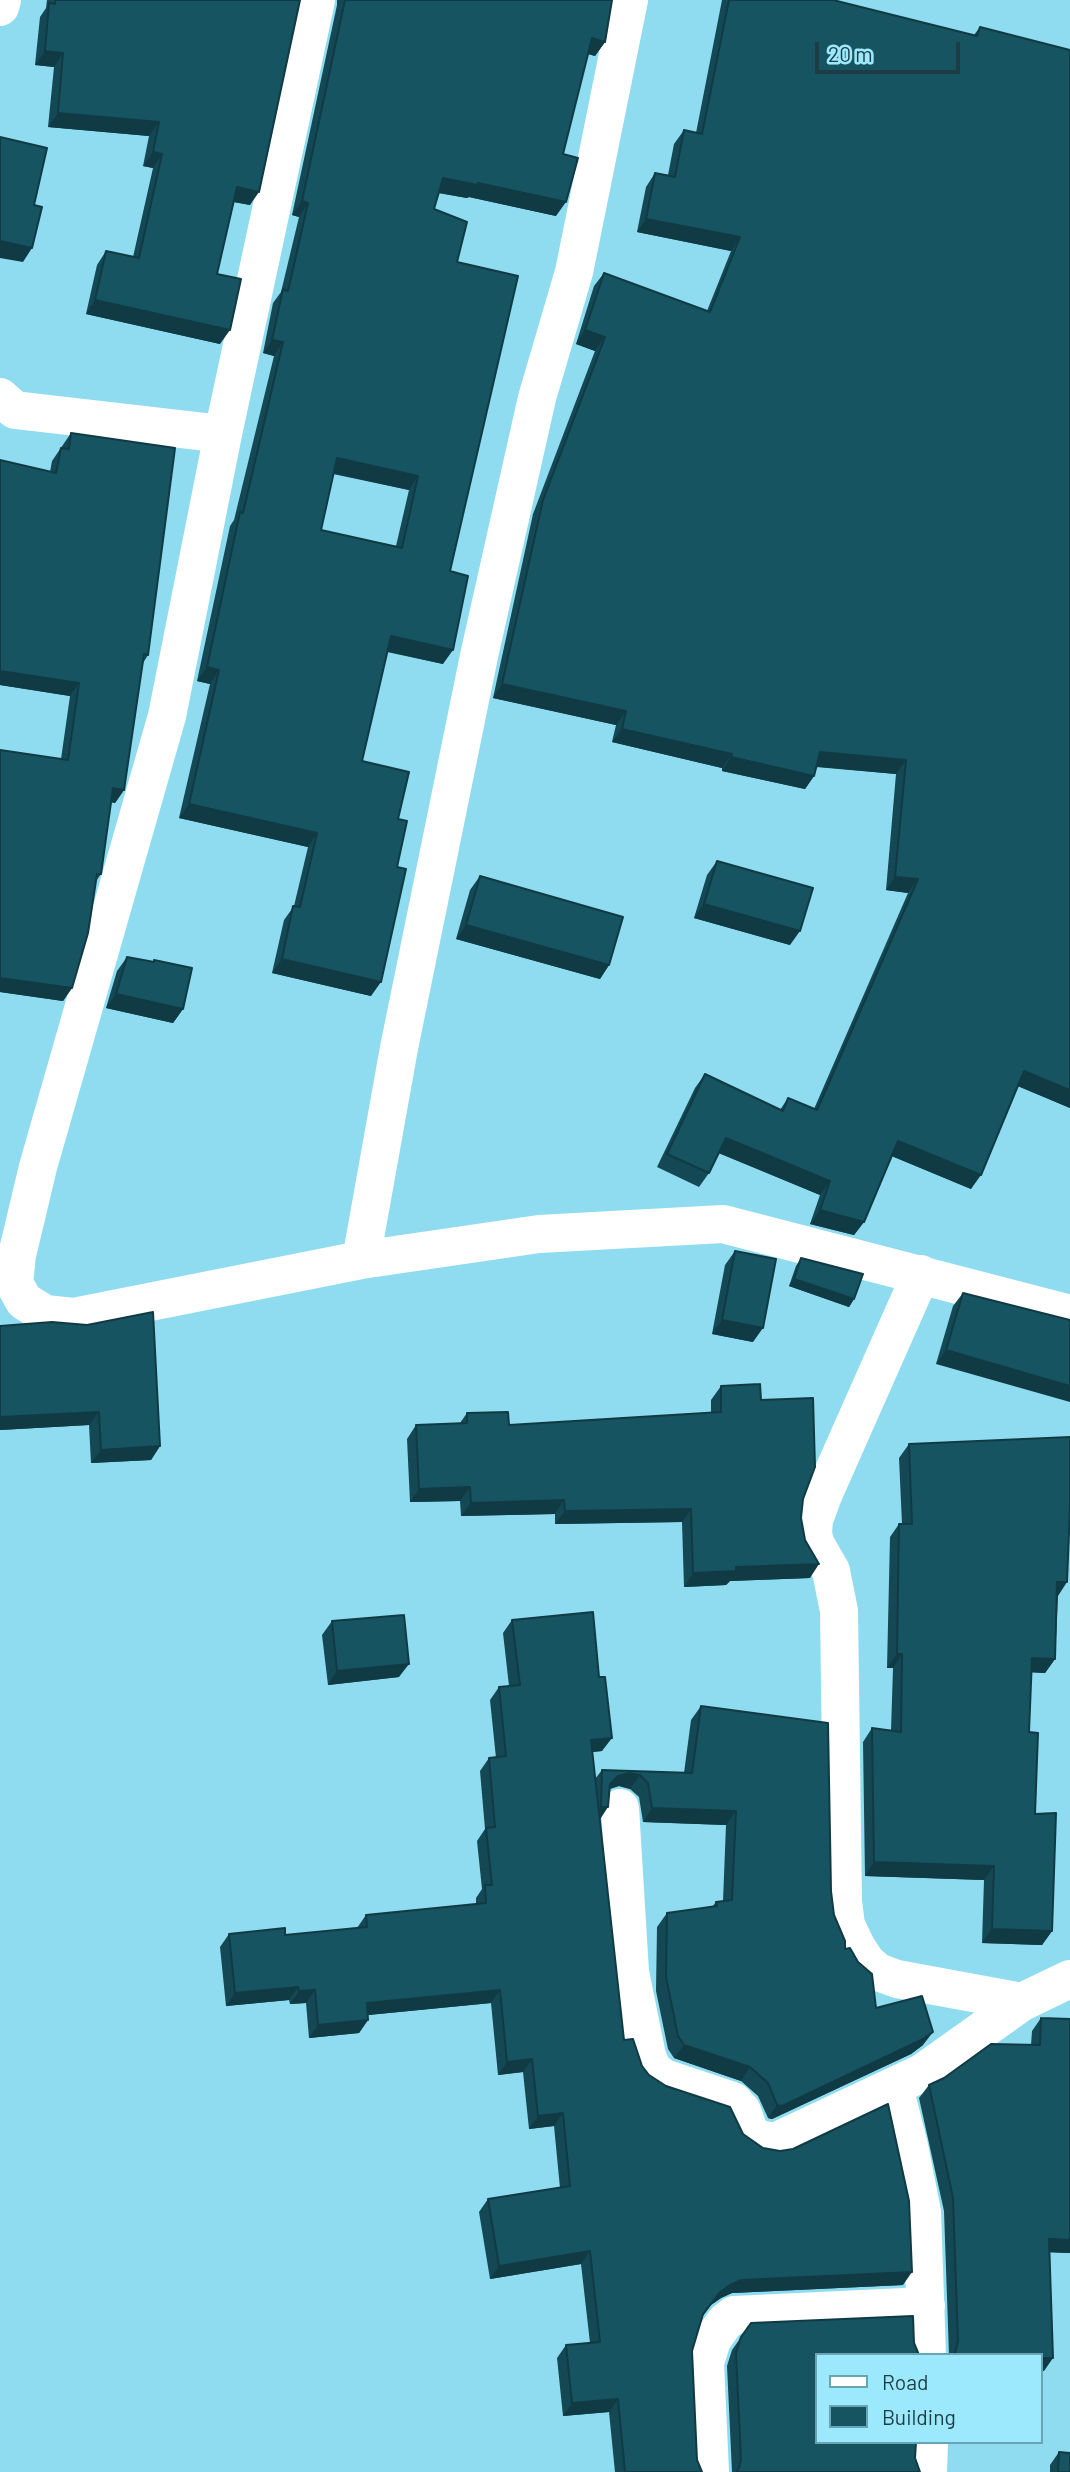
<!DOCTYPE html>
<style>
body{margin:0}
#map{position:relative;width:1070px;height:2472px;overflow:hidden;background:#8fdcf0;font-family:Barlow,sans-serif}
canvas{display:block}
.legend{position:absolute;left:815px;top:2353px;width:228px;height:91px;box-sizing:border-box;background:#9ce9fd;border:2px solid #69a4b3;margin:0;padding:9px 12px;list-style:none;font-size:21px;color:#1d3d45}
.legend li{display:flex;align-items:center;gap:14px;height:35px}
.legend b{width:35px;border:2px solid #69a4b3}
.scale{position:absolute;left:815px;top:42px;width:145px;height:32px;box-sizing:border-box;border:4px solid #1d3d45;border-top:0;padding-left:9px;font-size:21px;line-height:24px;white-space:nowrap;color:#1d3d45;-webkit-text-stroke:5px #9ce9fd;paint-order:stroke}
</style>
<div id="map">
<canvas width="1070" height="2472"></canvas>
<ul class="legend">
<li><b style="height:9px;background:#fff"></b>Road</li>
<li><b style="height:19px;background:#175462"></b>Building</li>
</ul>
<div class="scale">20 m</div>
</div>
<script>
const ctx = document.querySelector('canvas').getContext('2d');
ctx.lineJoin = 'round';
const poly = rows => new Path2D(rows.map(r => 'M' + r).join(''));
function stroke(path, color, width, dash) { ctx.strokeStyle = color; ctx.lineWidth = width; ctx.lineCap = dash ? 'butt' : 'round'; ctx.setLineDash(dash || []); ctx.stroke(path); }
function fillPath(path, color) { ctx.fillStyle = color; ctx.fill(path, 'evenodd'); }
const minor = poly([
 [316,0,223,434,167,716,38,1167,17,1255,14,1283,24,1301,45,1314,74,1317,361,1260,539,1234,723,1224,1070,1314],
 [0,7,2,0],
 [0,397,15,410,223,434],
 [361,1260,399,1048,479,656,537,398,574,272,629,0],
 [921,1274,824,1493,814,1520,813,1533,815,1543,831,1571,839,1611,843,1902,846,1925,856,1946,867,1963,878,1972,897,1979,1022,2002],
 [620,1808,630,1972,647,2056,653,2070,664,2078,733,2101,742,2111,749,2131,758,2139,775,2142,922,2073,1022,2002,1070,1979],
 [894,2087,909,2146,922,2212,927,2355],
 [710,2472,705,2363,712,2340,725,2322,734,2315,926,2306],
 [928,2472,929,2442]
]);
const wall = poly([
 [47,0,300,0,250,205,234,202,217,274,220,344,86,314,97,265,106,251,133,257,153,168,143,166,149,136,48,127,54,67,35,65,40,17,46,8],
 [337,0,612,0,605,42,595,56,588,54,563,154,556,216,469,197,467,198,439,193,434,209,457,262,450,571,443,664,387,652,362,761,398,819,371,996,272,973,284,920,294,906,308,847,179,818,210,684,197,681,230,526,234,520,274,356,263,353,273,303,281,292,299,217,292,215,337,5],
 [333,474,409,490,396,546,321,530],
 [722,0,833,0,974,35,980,27,1070,50,1070,1108,1018,1086,971,1189,892,1156,864,1222,854,1235,810,1224,820,1195,719,1153,709,1173,699,1187,657,1167,695,1088,705,1074,780,1110,788,1098,814,1109,908,893,886,890,896,774,816,767,814,776,805,789,722,771,722,768,612,742,616,725,493,698,533,514,595,351,576,344,594,286,604,273,707,311,731,251,637,232,646,187,655,173,668,175,674,144,684,130,696,133],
 [71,433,148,655,143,663,124,790,115,803,111,802,101,874,96,881,72,988,63,1001,0,992,0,750,61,759,70,696,0,685,0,460,50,472,52,461],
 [717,861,790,945,694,918,707,875],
 [480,876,609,965,600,979,456,939,470,890],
 [127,957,153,962,154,960,183,1009,173,1023,106,1008,117,971],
 [735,1251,753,1342,712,1334,725,1265],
 [801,1258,854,1299,849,1307,789,1286,796,1266],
 [963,1293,1070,1320,936,1364,953,1306],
 [0,1326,160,1446,151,1460,91,1463,89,1425,0,1430],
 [721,1386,761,1400,803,1499,801,1518,810,1578,730,1581,726,1585,684,1587,682,1522,555,1524,555,1514,461,1516,460,1501,410,1502,407,1439,416,1425,460,1423,467,1413,509,1425,711,1413,711,1400],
 [909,1444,1058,1596,1055,1659,1045,1673,1031,1672,1029,1732,1035,1814,1052,1931,1042,1945,982,1943,984,1880,865,1876,863,1742,872,1728,891,1730,893,1668,887,1668,890,1537,899,1524,902,1524,899,1458],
 [512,1620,602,1751,592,1752,595,1779,602,1770,684,1773,691,1720,701,1706,831,1891,834,1915,845,1949,876,2008,923,2045,911,2054,772,2119,768,2118,758,2096,741,2081,674,2058,668,2049,656,1991,657,1927,667,1913,712,1907,716,1902,723,1901,726,1825,643,1822,639,1797,630,1789,619,1786,610,1789,600,1819,624,2040,649,2075,743,2134,903,2285,732,2293,721,2298,711,2305,703,2316,692,2351,697,2460,702,2472,615,2472,609,2412,563,2416,557,2358,566,2345,590,2343,581,2264,490,2279,479,2212,488,2199,560,2188,554,2126,529,2129,523,2072,498,2075,491,2003,368,2015,368,2020,359,2033,309,2038,306,2003,290,2004,289,2000,226,2006,220,1947,229,1934,285,1935,357,1928,366,1915,476,1904,476,1898,482,1889,477,1841,485,1829,480,1771,489,1758,496,1758,490,1700,499,1687,509,1686,503,1633],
 [332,1621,399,1677,328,1685,322,1635],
 [1041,2018,1070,2253,1049,2252,1044,2371,1040,2371,1040,2355,949,2355,944,2211,919,2098,929,2085,1031,2045,1032,2031],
 [751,2323,915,2458,920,2472,732,2472,727,2366,732,2350],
 [1059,2452,1070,2472,1050,2472,1050,2465]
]);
const shadedWall = poly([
 [592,38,605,42,595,56,582,52],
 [45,51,63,53,54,67,35,65],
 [58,113,159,122,149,136,48,127],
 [153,152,162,154,153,168,143,166],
 [443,178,478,183,566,202,556,216,469,197,467,198,433,192],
 [237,187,259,192,250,205,228,201],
 [302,201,308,203,299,217,292,215],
 [646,219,740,237,731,251,637,232],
 [0,241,32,248,23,262,0,258],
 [95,300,230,330,220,344,86,314],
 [585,330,605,337,595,351,576,344],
 [272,340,283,342,274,356,263,353],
 [337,458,418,476,409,490,327,472],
 [391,636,453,650,443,664,381,650],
 [207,667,219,670,210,684,197,681],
 [0,671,79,683,70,696,0,685],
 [502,684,626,711,616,725,493,698],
 [622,729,732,754,722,768,612,742],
 [820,752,906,760,896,774,810,766],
 [731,757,814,776,805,789,722,771],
 [113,788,124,790,115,803,104,801],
 [189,804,317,833,308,847,179,818],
 [895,877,918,879,908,893,886,890],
 [704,904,800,931,790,945,694,918],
 [466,925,609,965,600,979,456,939],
 [282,959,381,982,371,996,272,973],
 [0,978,72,988,63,1001,0,992],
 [116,994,183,1009,173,1023,106,1008],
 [1024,1071,1070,1090,1070,1108,1015,1085],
 [726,1138,830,1181,820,1195,716,1152],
 [898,1141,981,1175,971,1189,889,1155],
 [820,1210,864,1222,854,1235,810,1224],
 [794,1279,854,1299,849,1307,789,1286],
 [722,1320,763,1328,753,1342,712,1334],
 [946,1350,1070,1386,1070,1402,936,1364],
 [99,1412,89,1425,0,1430,0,1417],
 [160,1446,151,1460,91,1463,101,1450],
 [470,1487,460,1501,410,1502,419,1489],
 [564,1500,555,1514,461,1516,471,1503],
 [691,1509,682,1522,555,1524,565,1511],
 [819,1564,810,1578,730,1581,726,1585,684,1587,693,1573,736,1567],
 [1057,1582,1067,1582,1058,1596,1048,1596],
 [897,1654,902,1654,893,1668,887,1668],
 [1032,1658,1055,1659,1045,1673,1022,1672],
 [409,1664,399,1677,328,1685,337,1671],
 [612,1738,602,1751,582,1753,591,1740],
 [629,1773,640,1775,630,1789,619,1786,609,1789,610,1784,618,1776],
 [601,1807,608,1807,599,1821,591,1820],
 [652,1808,736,1811,726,1825,643,1822],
 [874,1862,994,1866,984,1880,865,1876],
 [992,1929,1052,1931,1042,1945,982,1943],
 [298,1987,289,2000,226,2006,235,1993],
 [315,1990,306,2003,290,2004,299,1991],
 [500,1990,491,2003,358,2016,367,2003],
 [368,2020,359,2033,309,2038,318,2025],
 [933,2032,923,2045,911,2054,772,2119,768,2118,777,2105],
 [684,2045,750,2067,741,2081,674,2058],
 [532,2059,523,2072,498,2075,507,2062],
 [563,2113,554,2126,529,2129,538,2116],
 [1049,2239,1070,2240,1070,2253,1039,2252],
 [590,2251,581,2264,490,2279,499,2266],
 [912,2272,903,2285,732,2293,721,2298,711,2305,694,2327,720,2292,730,2285,741,2280],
 [1040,2358,1053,2358,1044,2371,1040,2371],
 [618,2399,609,2412,563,2416,572,2403]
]);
const building = poly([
 [55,0,300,0,259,192,237,187,217,274,241,279,230,330,95,300,106,251,139,258,162,154,153,152,159,122,58,113,63,53,45,51,49,3,55,4,55,0],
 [345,0,612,0,605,42,592,38,563,154,578,158,566,202,478,183,477,185,443,178,434,209,467,222,457,262,518,276,450,571,468,576,453,650,391,636,362,761,409,772,398,819,407,821,397,867,406,869,381,982,282,959,293,906,300,907,317,833,189,804,219,670,207,667,240,512,243,513,283,342,272,340,283,289,288,291,308,203,302,201,345,0],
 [337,458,418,476,402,548,321,530,337,458],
 [729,0,833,0,977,36,980,27,1070,50,1070,1090,1024,1071,981,1175,898,1141,864,1222,820,1210,830,1181,726,1138,709,1173,667,1154,705,1074,783,1111,788,1098,817,1110,918,879,895,877,906,760,820,752,814,776,731,757,732,754,622,729,626,711,502,684,543,500,605,337,585,330,604,273,710,312,740,237,646,219,655,173,675,177,684,130,702,134,729,0],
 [0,137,47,148,34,205,42,207,32,248,0,241,0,137],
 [71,433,175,448,148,655,144,654,124,790,113,788,101,874,97,874,88,933,72,988,0,978,0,750,68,760,79,683,0,671,0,460,56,473,61,448,69,449,71,433],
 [717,861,813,888,800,931,704,904,717,861],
 [480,876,623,917,609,965,466,925,480,876],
 [127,957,154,962,154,960,192,968,183,1009,116,994,127,957],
 [735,1251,776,1259,763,1328,722,1320,735,1251],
 [801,1258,863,1274,854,1299,794,1279,801,1258],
 [963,1293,1070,1320,1070,1386,946,1350,963,1293],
 [153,1312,160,1446,101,1450,99,1412,0,1417,0,1326,52,1322,87,1325,153,1312],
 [760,1384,761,1400,813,1398,815,1467,803,1499,801,1518,805,1540,819,1564,736,1567,736,1571,693,1573,691,1509,565,1511,564,1500,471,1503,470,1487,419,1489,416,1425,467,1423,467,1413,508,1412,509,1425,721,1412,721,1386,760,1384],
 [1070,1437,1070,1508,1067,1582,1057,1582,1055,1659,1032,1658,1029,1732,1038,1733,1035,1814,1056,1813,1052,1931,992,1929,994,1866,874,1862,872,1728,901,1732,902,1654,897,1654,899,1524,912,1524,909,1444,1070,1437],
 [593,1612,599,1677,605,1677,612,1738,591,1740,624,2040,633,2039,642,2066,649,2075,666,2086,730,2107,743,2134,763,2148,780,2151,793,2149,888,2104,909,2201,912,2272,741,2280,730,2285,720,2292,703,2314,692,2351,697,2460,702,2472,625,2472,618,2399,572,2403,566,2345,600,2342,590,2251,499,2266,488,2199,570,2186,563,2113,538,2116,532,2059,507,2062,500,1990,367,2003,368,2020,318,2025,315,1990,299,1991,298,1987,235,1993,229,1934,285,1928,285,1935,367,1927,366,1915,486,1903,485,1885,492,1885,486,1828,495,1827,489,1758,506,1756,499,1687,520,1685,512,1620,593,1612],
 [404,1615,409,1664,337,1671,332,1621,404,1615],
 [701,1706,828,1723,831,1891,834,1915,845,1941,845,1949,850,1948,858,1962,872,1974,876,2008,922,1996,933,2032,921,2040,782,2106,777,2105,768,2083,750,2067,684,2045,678,2036,666,1977,667,1913,717,1906,716,1902,732,1900,736,1811,652,1808,648,1783,640,1775,629,1773,618,1776,610,1784,608,1807,601,1807,602,1770,692,1773,701,1706],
 [1041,2018,1070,2019,1070,2240,1049,2239,1053,2358,1040,2358,1040,2355,953,2355,955,2353,958,2341,953,2198,929,2085,944,2078,991,2044,1040,2045,1041,2018],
 [913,2316,914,2343,919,2355,816,2355,816,2442,916,2442,915,2458,920,2472,736,2472,739,2468,741,2459,736,2353,741,2337,751,2323,913,2316],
 [1059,2452,1070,2453,1070,2472,1058,2472,1059,2452]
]);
stroke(minor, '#fff', 38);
fillPath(wall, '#144854');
fillPath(shadedWall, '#103b45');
fillPath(building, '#175462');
stroke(building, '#103b45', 2);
</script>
